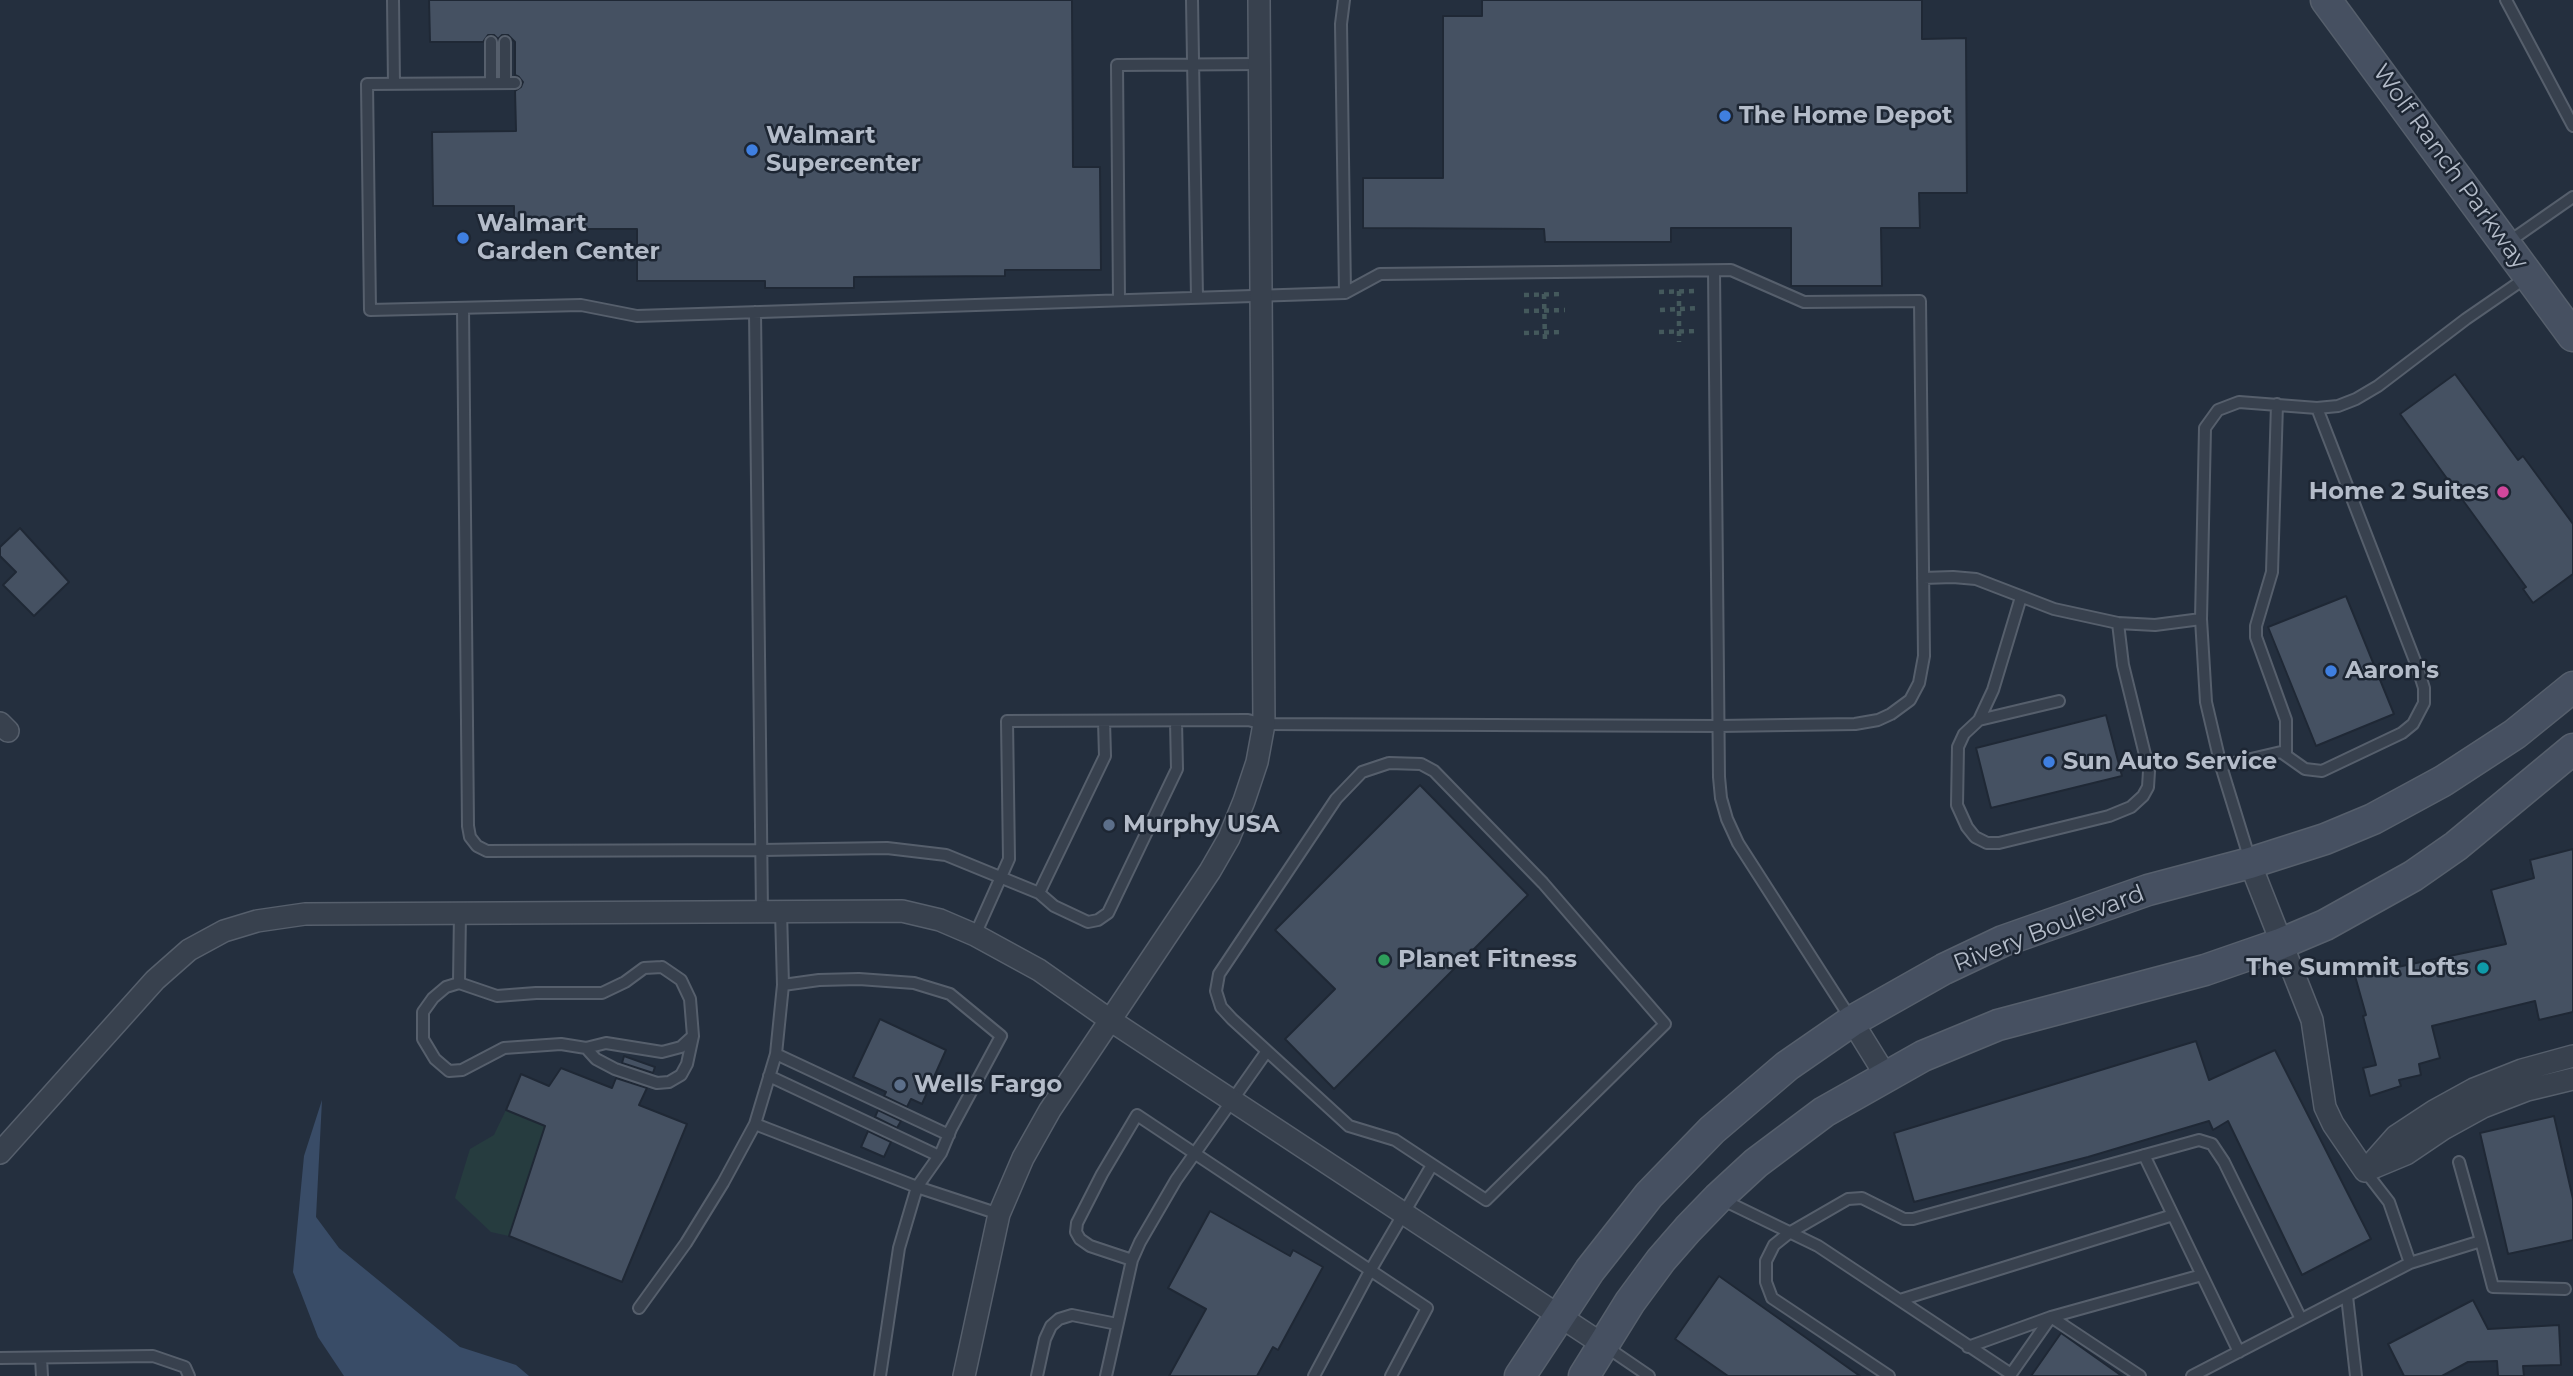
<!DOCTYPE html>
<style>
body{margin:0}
canvas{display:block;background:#242f3e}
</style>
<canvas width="2573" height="1376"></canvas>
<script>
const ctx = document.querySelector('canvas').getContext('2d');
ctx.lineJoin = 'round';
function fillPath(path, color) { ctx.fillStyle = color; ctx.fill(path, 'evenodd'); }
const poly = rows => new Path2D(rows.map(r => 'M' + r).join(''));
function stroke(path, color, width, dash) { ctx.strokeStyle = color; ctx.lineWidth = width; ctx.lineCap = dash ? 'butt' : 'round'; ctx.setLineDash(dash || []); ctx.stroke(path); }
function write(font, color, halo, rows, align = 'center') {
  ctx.font = font + ' Montserrat,sans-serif'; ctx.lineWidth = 5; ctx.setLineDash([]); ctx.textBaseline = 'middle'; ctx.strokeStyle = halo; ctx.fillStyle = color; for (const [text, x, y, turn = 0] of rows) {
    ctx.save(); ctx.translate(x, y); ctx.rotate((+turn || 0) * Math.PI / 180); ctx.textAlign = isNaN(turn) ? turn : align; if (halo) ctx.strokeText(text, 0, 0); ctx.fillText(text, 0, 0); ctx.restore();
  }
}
const green = poly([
 [506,1110,545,1126,509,1236,491,1232,455,1198,470,1149,494,1135]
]);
const water = poly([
 [322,1100,316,1217,339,1248,460,1347,516,1365,529,1376,344,1376,318,1337,293,1272,304,1156]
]);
const building = poly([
 [429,0,1072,0,1073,167,1100,167,1101,270,1005,270,1005,276,854,277,854,288,765,288,765,281,637,281,637,229,514,229,514,206,433,206,432,132,516,131,515,91,521,87,523,82,519,77,515,75,515,42,508,35,502,35,498,39,494,35,488,35,483,42,430,42,429,0],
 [1482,0,1922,0,1922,39,1966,38,1967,193,1919,193,1920,228,1881,228,1882,286,1791,286,1791,228,1671,228,1671,242,1545,242,1544,229,1363,228,1363,178,1443,178,1443,16,1482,16,1482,0],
 [2455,374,2518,460,2523,456,2573,524,2573,574,2533,603,2523,589,2526,587,2400,414,2455,374],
 [20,528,69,582,34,616,3,585,16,572,0,556,0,547,20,528],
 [2346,596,2394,714,2316,746,2268,627,2346,596],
 [2106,715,2122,776,1991,808,1976,748,2106,715],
 [1420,785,1528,895,1334,1089,1285,1039,1335,989,1275,930,1420,785],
 [2573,849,2573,1012,2539,1020,2535,1001,2432,1026,2440,1058,2419,1064,2421,1075,2399,1080,2401,1086,2370,1096,2363,1068,2376,1065,2363,1016,2366,1015,2355,976,2506,944,2491,890,2534,878,2530,860,2573,849],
 [880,1019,946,1050,922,1104,911,1099,907,1107,884,1096,886,1092,853,1077,880,1019],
 [2196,1041,2209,1080,2275,1050,2371,1239,2302,1275,2228,1121,2213,1130,2209,1121,2088,1157,1914,1202,1894,1133,2196,1041],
 [624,1056,655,1067,653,1073,622,1063,624,1056],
 [561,1068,612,1088,616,1078,647,1088,639,1105,687,1124,622,1282,509,1236,545,1126,506,1110,521,1074,549,1086,561,1068],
 [878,1110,901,1121,897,1128,875,1117,878,1110],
 [2554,1116,2573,1199,2573,1240,2508,1254,2480,1133,2554,1116],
 [868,1131,891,1142,884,1157,861,1147,868,1131],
 [1210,1211,1290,1256,1293,1250,1323,1267,1278,1350,1273,1347,1257,1376,1169,1376,1206,1309,1168,1288,1210,1211],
 [1719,1276,1860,1376,1728,1376,1675,1339,1719,1276],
 [2473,1300,2488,1329,2559,1325,2561,1365,2523,1366,2524,1376,2498,1376,2497,1361,2468,1362,2442,1376,2404,1376,2388,1344,2473,1300],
 [2061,1333,2071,1340,2122,1376,2031,1376,2061,1333]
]);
const path = poly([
 [1679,291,1679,342],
 [1659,292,1698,291],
 [1544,294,1545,343],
 [1524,295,1564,294],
 [1660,310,1698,308],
 [1524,311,1565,310],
 [1659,332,1699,331],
 [1524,333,1564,332]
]);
const lane = poly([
 [393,0,394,84],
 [1192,0,1197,297],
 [1344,0,1341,24,1345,293],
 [2506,0,2573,126],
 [491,42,491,83],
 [505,42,505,83],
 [515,83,367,84,370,310,581,305,637,316,1345,293,1380,274,1731,270,1804,302,1920,301,1924,656,1919,683,1910,700,1891,714,1878,720,1855,724,1719,726,1264,724,1248,720,1007,721,1009,859,975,935],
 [2507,243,2573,197],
 [1714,271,1719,777,1721,798,1727,819,1738,843,1851,1019],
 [1119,300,1117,65,1260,64],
 [463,308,468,826,470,837,477,846,487,851,762,850,887,848,946,855,1039,893,1105,756,1104,721],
 [755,312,762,911],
 [2277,404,2272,572,2256,626,2256,637,2286,720,2286,754],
 [1923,578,1953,577,1976,579,2054,609,2118,623,2155,625,2201,619],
 [2021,597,1993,690,1979,720,1964,734,1958,747,1957,805,1967,827,1975,837,1987,843,1999,843,2109,816,2131,807,2143,796,2148,787,2149,771,2123,665,2118,623],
 [1979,720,2059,701],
 [1389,763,1421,764,1434,771,1543,883,1665,1024,1486,1200,1395,1140,1349,1126,1232,1019,1221,1007,1216,991,1219,974,1336,799,1362,772,1389,763],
 [2221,766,2281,752,2305,769,2322,771,2402,733,2413,724,2424,703,2424,688,2417,666,2317,408],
 [2250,860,2221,766,2206,702,2201,619,2205,428,2218,410,2239,402,2317,408,2338,406,2356,399,2378,386,2466,319,2527,277],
 [1039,893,1054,906,1088,922,1098,920,1108,913,1177,769,1176,721],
 [781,911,783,985,776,1054,755,1124,917,1187,999,1214],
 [662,967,681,980,690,999,693,1036,681,1047,662,1052,606,1043,586,1048,561,1044,504,1048,462,1070,449,1071,435,1059,423,1039,423,1012,433,998,446,987,459,983,497,996,536,993,602,993,625,982,644,968,662,967],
 [459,983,460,912],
 [783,985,819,980,859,979,914,983,950,994,1001,1036,951,1129,941,1153,917,1187,899,1248,880,1376],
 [586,1048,596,1059,615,1069,657,1083,669,1082,681,1075,687,1064,693,1036],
 [776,1054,949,1135],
 [769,1076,939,1156],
 [2144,1155,2239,1352],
 [2459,1162,2481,1241],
 [1721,1199,1818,1246,2011,1374,2051,1317,2140,1376],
 [1132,1260,1090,1246,1080,1239,1076,1232,1077,1223,1102,1174,1137,1115,1427,1308,1391,1376],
 [2410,1263,2481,1241,2493,1287,2565,1289],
 [2347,1296,2356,1376],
 [1900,1300,2173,1215],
 [639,1308,686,1243,723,1183,755,1124],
 [1605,1346,1649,1376],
 [1968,1347,2051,1317,2202,1275],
 [0,1358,153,1356,185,1367,189,1376],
 [41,1358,42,1376],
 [1037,1376,1045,1339,1051,1326,1059,1319,1072,1315,1117,1324],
 [1106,1376,1132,1260,1140,1242,1176,1180,1267,1051],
 [1314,1376,1370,1271,1432,1165],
 [1889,1376,1772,1298,1766,1282,1766,1261,1774,1245,1789,1233,1848,1199,1862,1198,1904,1219,1913,1219,2199,1140,2212,1144,2224,1162,2301,1319],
 [2192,1376,2410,1263,2389,1202,2365,1171]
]);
const street = poly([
 [0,723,8,731],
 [2250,863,2312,1020,2325,1107,2333,1124,2365,1171],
 [1852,1021,1886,1076],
 [0,1153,155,980,189,950,224,931,257,921,305,914,902,911,940,920,975,935,1039,970,1110,1020,1602,1344],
 [2370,1169,2406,1154,2443,1129,2483,1107,2527,1090,2573,1079],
 [2365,1171,2396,1136,2434,1111,2474,1089,2522,1070,2573,1056],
 [964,1376,999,1214,1023,1158,1050,1110,1210,871,1229,838,1244,801,1257,762,1264,724,1259,0]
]);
const secondary = poly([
 [2326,0,2573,336],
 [1520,1376,1590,1270,1649,1195,1712,1130,1787,1066,1852,1021,1944,969,2003,941,2148,890,2250,863,2325,839,2373,819,2443,781,2515,734,2573,687],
 [1584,1376,1630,1302,1661,1260,1688,1229,1718,1198,1756,1163,1824,1112,1923,1056,1998,1025,2205,970,2280,944,2325,925,2413,876,2456,846,2573,749]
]);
const markers = [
 [1725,116,7,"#3f7fe0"],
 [752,150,7,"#3f7fe0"],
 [463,238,7,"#3f7fe0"],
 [2503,492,7,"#d1479c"],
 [2331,671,7,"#3f7fe0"],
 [2049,762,7,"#3f7fe0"],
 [1109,825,7,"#5c6f8a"],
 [1384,960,7,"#2e9e5b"],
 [2483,968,7,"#0f9aa8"],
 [900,1085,7,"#5c6f8a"]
];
const poiNames = [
 ["The Home Depot",1739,116],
 ["Walmart",766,136],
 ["Supercenter",766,164],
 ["Walmart",477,224],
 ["Garden Center",477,252],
 ["Home 2 Suites",2489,492,"right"],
 ["Aaron's",2345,671],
 ["Sun Auto Service",2063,762],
 ["Murphy USA",1123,825],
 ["Planet Fitness",1398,960],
 ["The Summit Lofts",2469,968,"right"],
 ["Wells Fargo",914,1085]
];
const streetNames = [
 ["Wolf Ranch Parkway",2450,167,54],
 ["Rivery Boulevard",2049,929,-21]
];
fillPath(green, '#263c3f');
fillPath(water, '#394c67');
fillPath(building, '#455162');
stroke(building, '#1f2835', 2);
stroke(lane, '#565f6c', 14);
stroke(street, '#565f6c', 24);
stroke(secondary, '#565f6c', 33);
stroke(path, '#44595c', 4.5, [5, 5]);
stroke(lane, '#38414e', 10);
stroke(street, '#38414e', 21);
stroke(secondary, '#465061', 30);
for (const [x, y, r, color] of markers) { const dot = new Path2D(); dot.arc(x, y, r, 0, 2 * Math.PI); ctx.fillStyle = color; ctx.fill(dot); stroke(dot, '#1d2633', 2.5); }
write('bold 24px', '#b4bcc9', '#1d2633', poiNames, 'left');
write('24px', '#b4bcc9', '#1d2633', streetNames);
</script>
